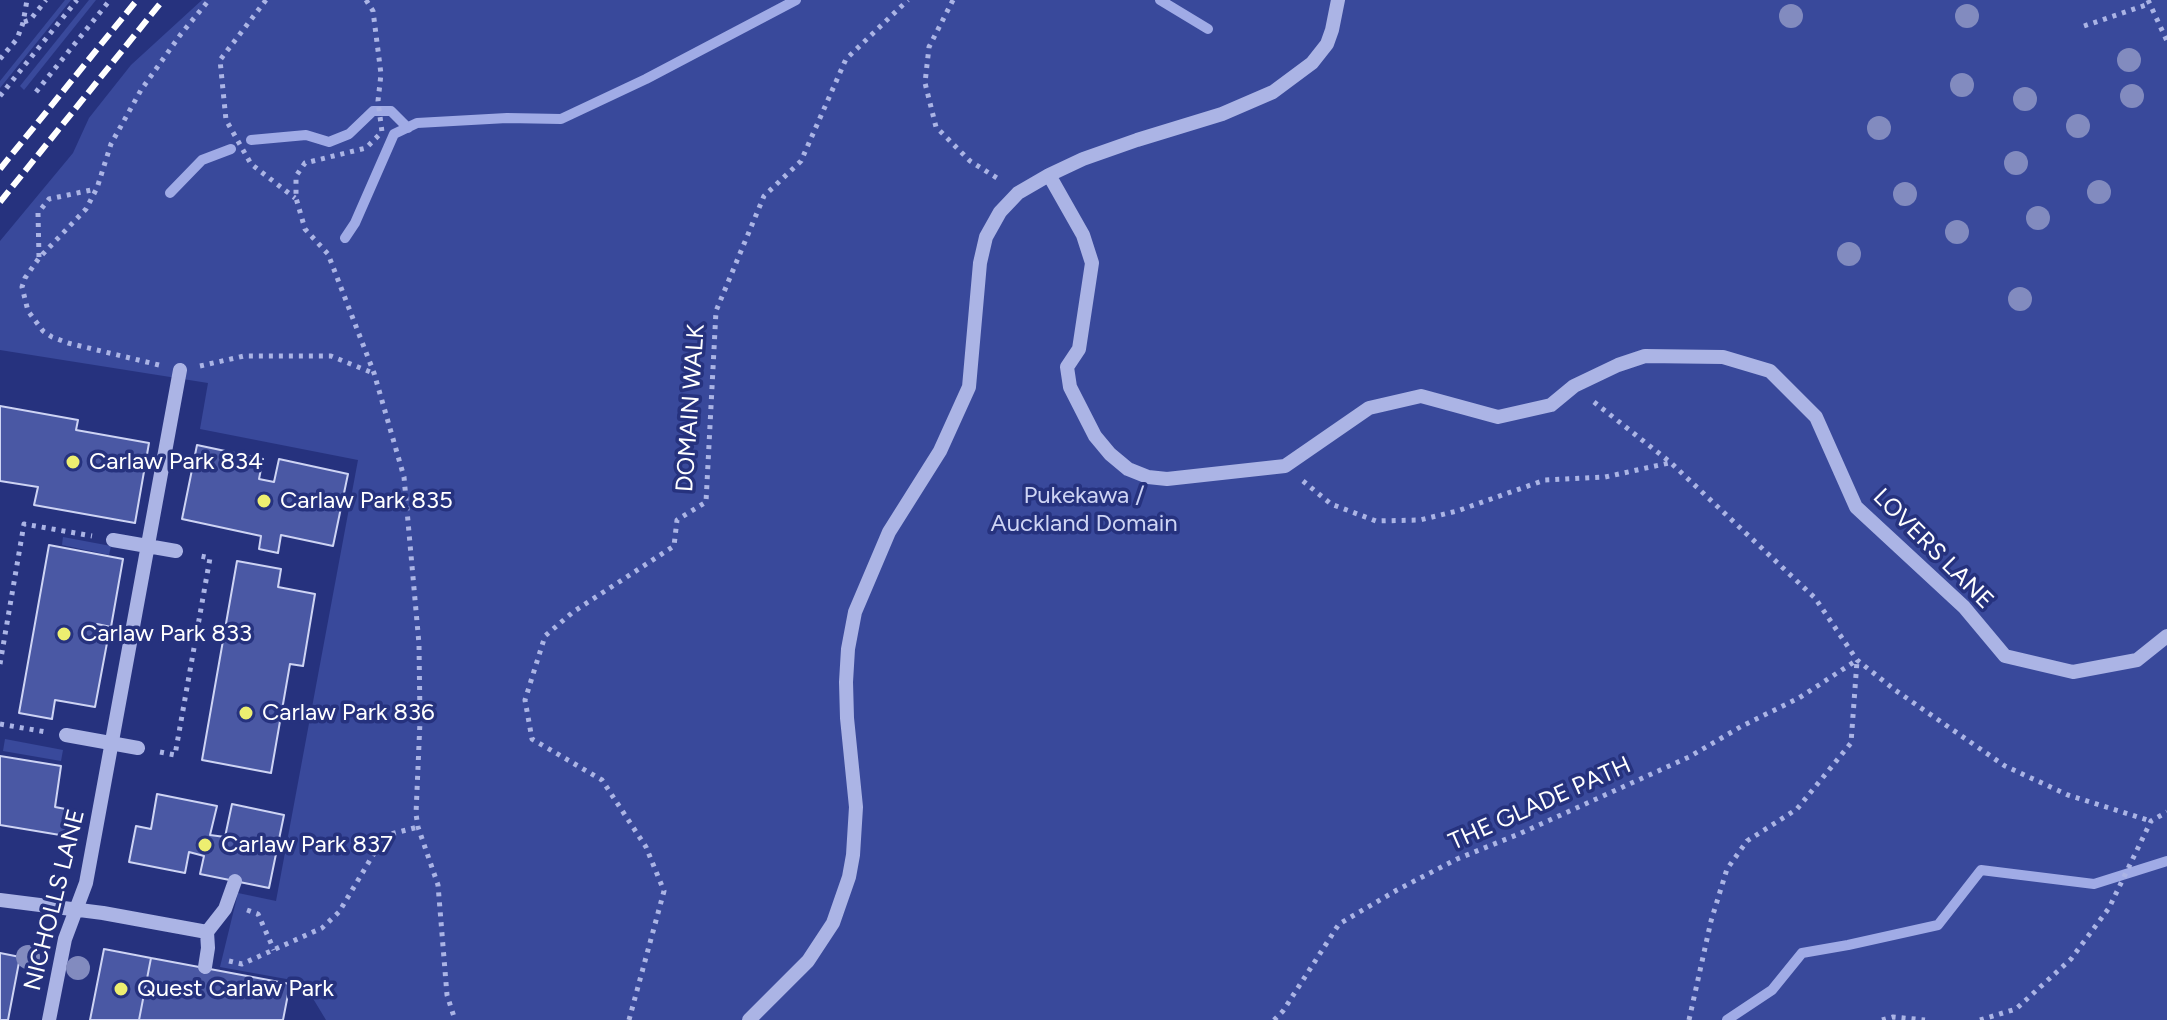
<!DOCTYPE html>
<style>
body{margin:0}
canvas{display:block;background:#26327e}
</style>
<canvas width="2167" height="1020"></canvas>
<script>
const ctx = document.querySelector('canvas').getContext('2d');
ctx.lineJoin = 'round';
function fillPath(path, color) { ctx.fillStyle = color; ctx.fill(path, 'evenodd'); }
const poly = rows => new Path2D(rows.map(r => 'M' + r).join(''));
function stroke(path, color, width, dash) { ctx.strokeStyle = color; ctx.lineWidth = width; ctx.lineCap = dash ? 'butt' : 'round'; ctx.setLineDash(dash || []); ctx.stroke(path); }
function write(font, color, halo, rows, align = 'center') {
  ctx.font = font + ' Figtree,sans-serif'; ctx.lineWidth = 7; ctx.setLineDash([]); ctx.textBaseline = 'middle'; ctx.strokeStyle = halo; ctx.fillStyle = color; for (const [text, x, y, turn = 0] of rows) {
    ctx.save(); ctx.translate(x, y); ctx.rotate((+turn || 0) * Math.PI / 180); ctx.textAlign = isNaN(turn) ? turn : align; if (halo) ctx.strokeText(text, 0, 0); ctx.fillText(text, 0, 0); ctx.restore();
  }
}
const green = poly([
 [65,0,71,0,0,88,0,81],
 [89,0,96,0,24,90,20,86],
 [202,0,2167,0,2167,1020,326,1020,303,982,220,967,238,893,276,901,358,460,200,429,208,383,0,350,0,241,73,153,89,118,131,65],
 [63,537,111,546,109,555,62,545],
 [5,739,63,750,61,761,3,751]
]);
const stream = poly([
 [1160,0,1208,29],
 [251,140,306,135,329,142,349,134,373,111,391,111,408,128],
 [170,193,202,160,231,149],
 [345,238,355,223,394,134,417,123,507,118,561,119,646,79,796,0],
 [1727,1020,1772,990,1802,953,1848,945,1938,925,1981,870,2094,884,2167,861]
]);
const building = poly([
 [0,406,78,420,76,430,149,443,135,523,34,505,38,487,0,481,0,406],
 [197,445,263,459,259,479,274,482,279,459,348,474,333,546,281,535,278,553,259,549,261,536,182,519,197,445],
 [49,545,123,559,111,627,97,624,94,640,107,643,95,707,55,700,52,719,19,713,49,545],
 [237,561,281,569,278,587,315,594,303,666,290,664,271,773,202,760,237,561],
 [0,756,61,766,55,807,76,811,72,837,0,825,0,756],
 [157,794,217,806,210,835,225,837,232,804,284,815,269,888,200,874,204,856,189,852,185,873,129,862,136,826,151,829,157,794],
 [104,949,151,958,139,1020,90,1020,104,949],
 [0,953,20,957,8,1020,0,1020,0,953],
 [151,958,290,984,283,1020,139,1020,151,958]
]);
const path = poly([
 [266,0,220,60,226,120,251,164,295,198],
 [366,0,373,11,381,74,378,101,382,132,366,148,305,163,296,176,296,198,305,229,328,254,374,373,404,477,419,644,420,721,416,814,418,827,438,885,447,995,455,1020],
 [953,0,929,47,925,83,936,127,970,161,997,178],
 [2148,0,2167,41],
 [24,22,30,20,46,0],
 [2084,26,2149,4],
 [0,59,17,39,23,23,27,0],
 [36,92,110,0],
 [0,96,77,0],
 [39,257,38,213,49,199,96,189],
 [159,365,68,343,52,337,43,331,28,311,22,287,25,278,39,258,86,209,97,188,111,144,141,90,181,34,209,0],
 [200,366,244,356,331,356,373,373],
 [1594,402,1670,462,1815,598,1857,660,1895,690,2005,766,2068,795,2151,821],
 [1303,481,1331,504,1376,521,1420,520,1457,511,1545,480,1605,477,1669,463],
 [0,664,24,524,92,536],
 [0,724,46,732],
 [160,752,175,755,210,558,196,555],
 [247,910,258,914,274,950],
 [229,961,242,964,322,928,339,912,382,840,391,834,418,827],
 [629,1020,664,891,646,847,602,780,532,739,525,700,545,636,573,612,674,546,677,520,706,502,716,311,764,196,801,161,846,59,908,0],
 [1274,1020,1283,1011,1339,924,1397,890,1457,859,1519,834,1689,757,1742,726,1799,698,1857,660],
 [1689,1020,1711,921,1727,869,1747,841,1797,809,1851,743,1857,661],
 [1882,1020,1893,1017,1925,1020],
 [1980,1020,2016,1009,2071,959,2109,908,2151,821,2167,812]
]);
const minor = poly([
 [1049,175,1083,235,1092,263,1079,349,1067,367,1070,387,1095,436,1110,454,1128,469,1148,477,1167,479,1285,466,1369,408,1421,396,1498,417,1551,405,1574,386,1618,365,1645,356,1723,357,1770,371,1816,417,1856,507,1964,607,2005,656,2073,672,2137,660,2167,636],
 [113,540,176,551],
 [66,735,138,748],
 [0,900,103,913,207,932],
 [205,967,208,948,207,932,225,909,235,881],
 [49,1020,65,939,86,883,180,370],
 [749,1020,808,961,833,923,849,877,853,855,856,807,847,718,846,682,848,649,855,612,889,532,940,451,969,387,980,263,986,237,1000,212,1018,193,1049,175,1083,159,1137,140,1222,114,1273,92,1312,63,1327,44,1332,30,1338,0]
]);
const rail = poly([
 [0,169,137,0],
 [0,202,163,0]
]);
const trees = [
 [1791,16],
 [1967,16],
 [2129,60],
 [1962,85],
 [2132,96],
 [2025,99],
 [2078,126],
 [1879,128],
 [2016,163],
 [2099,192],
 [1905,194],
 [2038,218],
 [1957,232],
 [1849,254],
 [2020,299],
 [28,957],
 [78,968]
];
const markers = [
 [73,462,8,"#edee70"],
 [264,501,8,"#edee70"],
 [64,634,8,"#edee70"],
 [246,713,8,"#edee70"],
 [205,845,8,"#edee70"],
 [121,989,8,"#edee70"]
];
const streetNames = [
 ["DOMAIN WALK",691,408,-86],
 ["LOVERS LANE",1933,549,45],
 ["THE GLADE PATH",1540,804,-24],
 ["NICHOLLS LANE",55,900,-76]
];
const poiNames = [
 ["Carlaw Park 834",89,462],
 ["Carlaw Park 835",280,501],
 ["Carlaw Park 833",80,634],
 ["Carlaw Park 836",262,713],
 ["Carlaw Park 837",221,845],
 ["Quest Carlaw Park",137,989]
];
const parkNames = [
 ["Pukekawa /",1084,496],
 ["Auckland Domain",1084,524]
];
fillPath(green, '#39499b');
stroke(stream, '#a0abe6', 10);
fillPath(building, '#4a58a4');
stroke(building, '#ced4f4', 2);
stroke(path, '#abb4e5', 5, [4, 6]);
stroke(minor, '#abb4e5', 14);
stroke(rail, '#fff', 6, [14, 6]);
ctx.fillStyle = '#828bbf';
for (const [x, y] of trees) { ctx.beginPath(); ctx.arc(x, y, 12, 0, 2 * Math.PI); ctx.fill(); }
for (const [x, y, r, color] of markers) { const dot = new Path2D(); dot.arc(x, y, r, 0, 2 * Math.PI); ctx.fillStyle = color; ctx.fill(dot); stroke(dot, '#26327e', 3); }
write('24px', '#fff', '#26327e', streetNames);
write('24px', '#fff', '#26327e', poiNames, 'left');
write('24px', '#ced4f4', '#26327e', parkNames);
</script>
